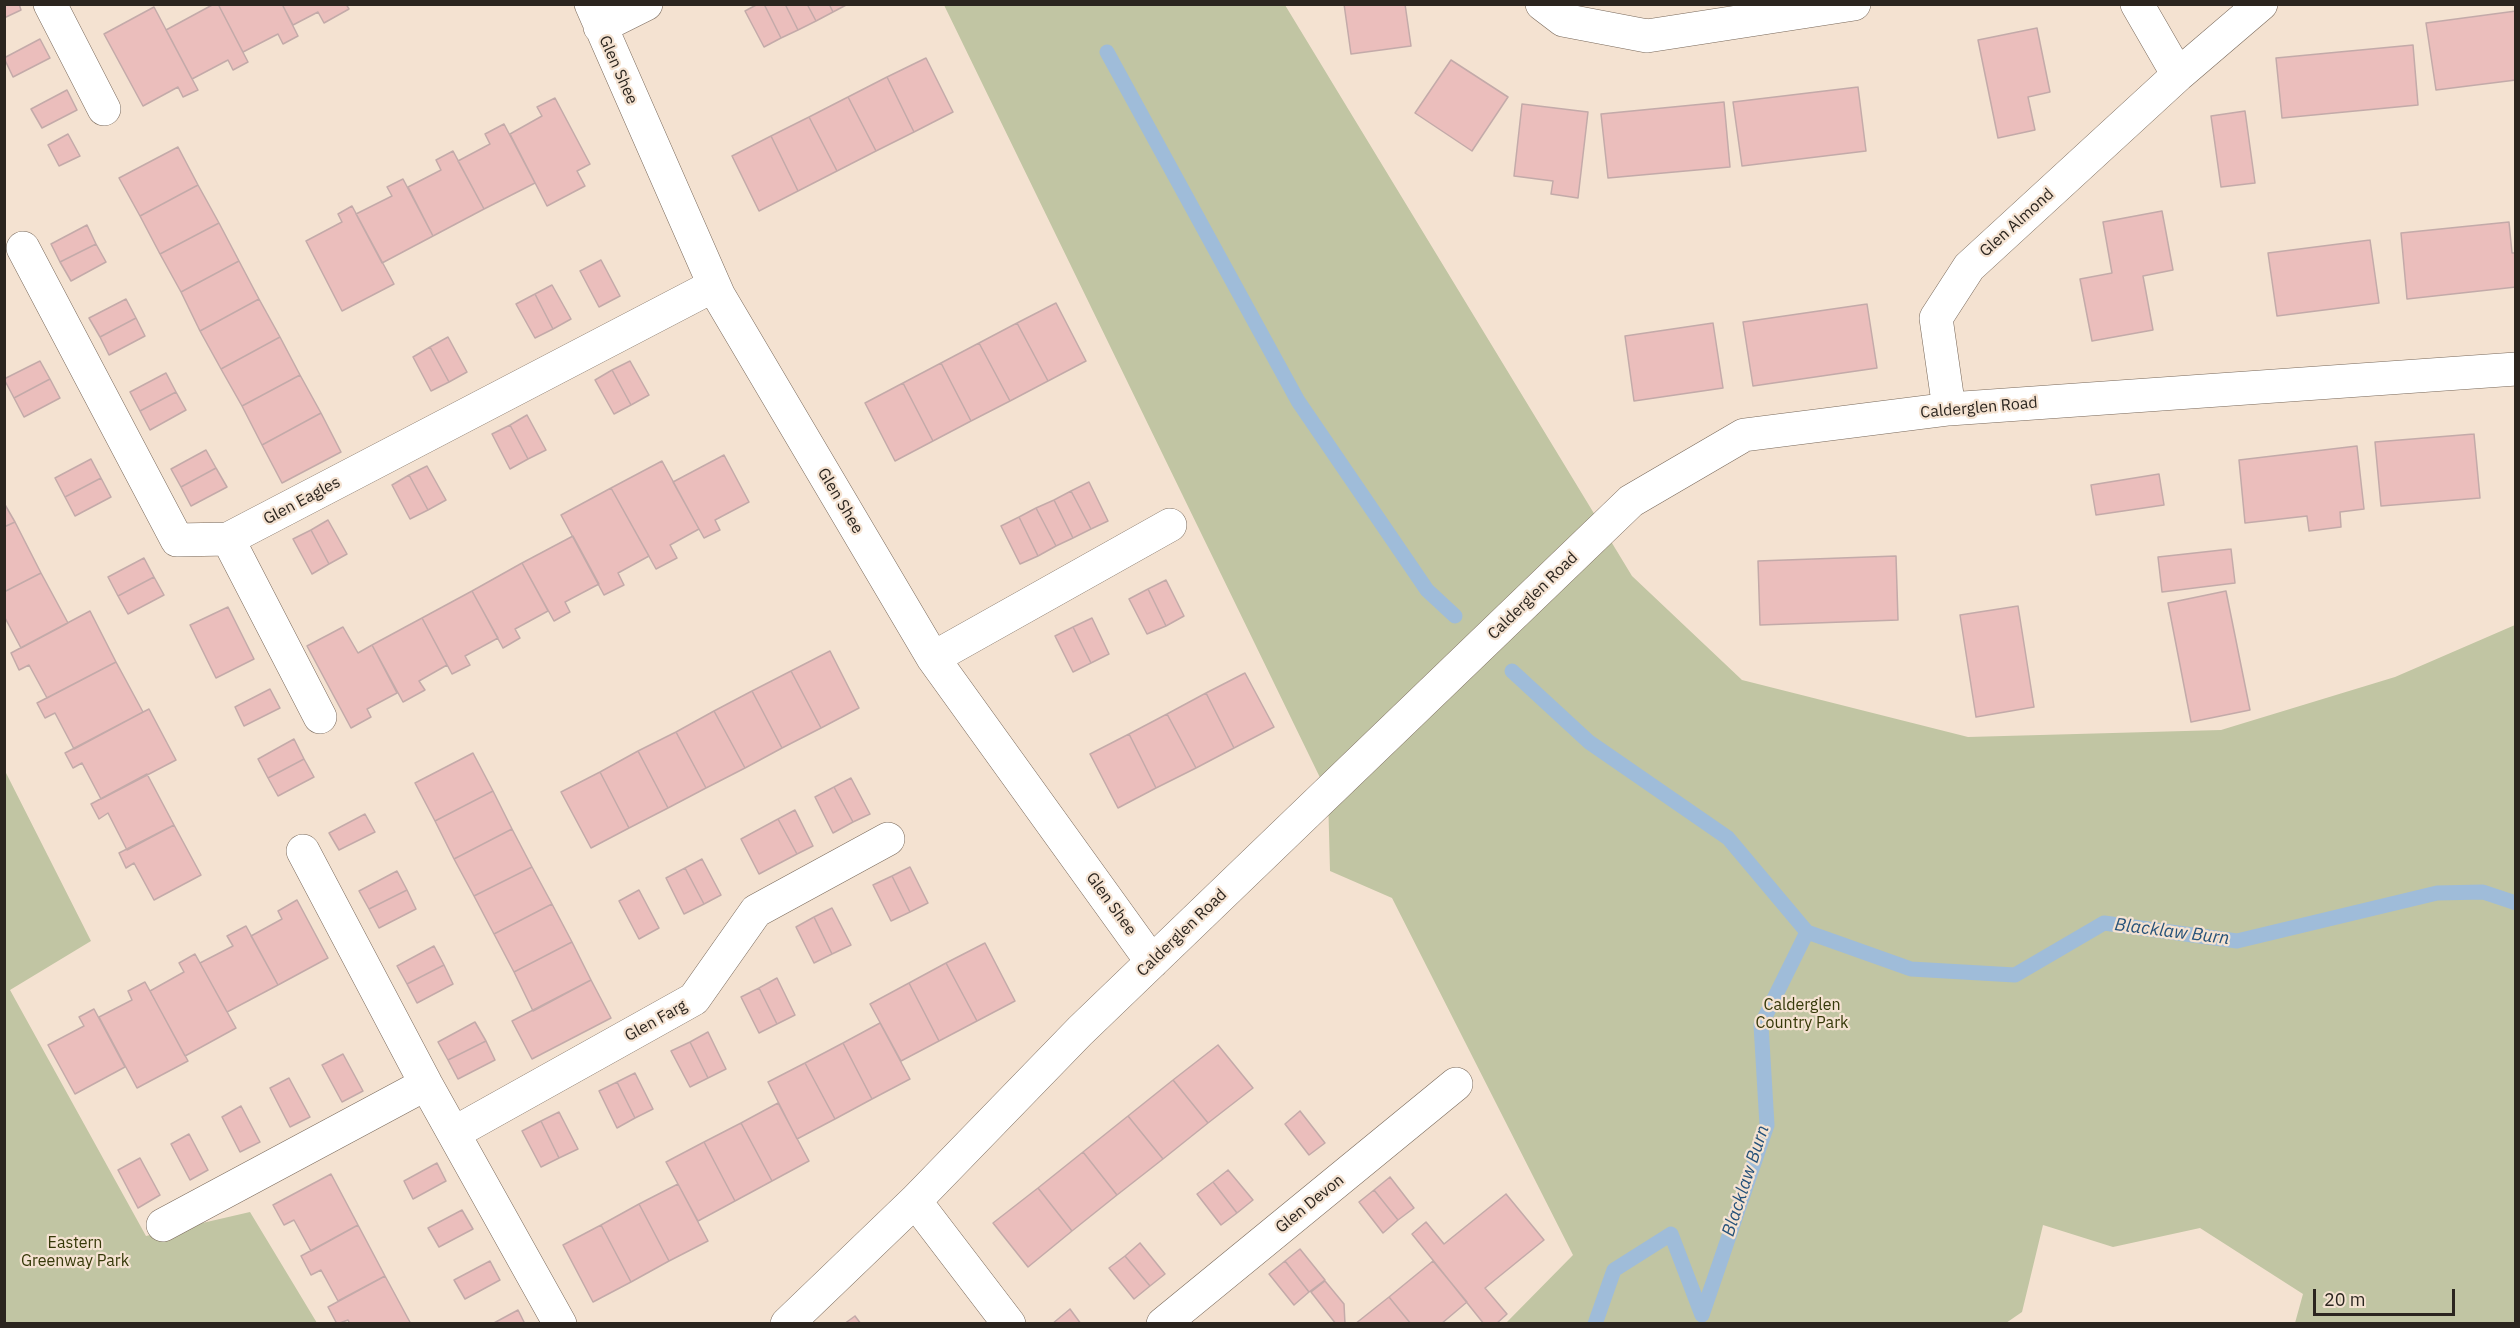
<!DOCTYPE html>
<style>
body{margin:0}
#map{position:relative;width:2520px;height:1328px;overflow:hidden;background:#f4e2d1;font-family:"IBM Plex Sans",sans-serif}
canvas{display:block}
.frame{position:absolute;inset:0;border:6px solid #2b251f;pointer-events:none}
.scale{position:absolute;left:2313px;top:1289px;width:142px;height:27px;box-sizing:border-box;border:3px solid #2b251f;border-top:0;padding-left:8px;font-size:18px;line-height:21px;white-space:nowrap;color:#2b251f;-webkit-text-stroke:4px #f4e2d1;paint-order:stroke}
</style>
<div id="map">
<canvas width="2520" height="1328"></canvas>
<div class="frame"></div>
<div class="scale">20 m</div>
</div>
<script>
const ctx = document.querySelector('canvas').getContext('2d');
ctx.lineJoin = 'round';
function fillPath(path, color) { ctx.fillStyle = color; ctx.fill(path, 'evenodd'); }
const poly = rows => new Path2D(rows.map(r => 'M' + r).join(''));
function stroke(path, color, width, dash) { ctx.strokeStyle = color; ctx.lineWidth = width; ctx.lineCap = dash ? 'butt' : 'round'; ctx.setLineDash(dash || []); ctx.stroke(path); }
function write(font, color, halo, rows, align = 'center') {
  ctx.font = font + ' "IBM Plex Sans",sans-serif'; ctx.lineWidth = 4.5; ctx.setLineDash([]); ctx.textBaseline = 'middle'; ctx.strokeStyle = halo; ctx.fillStyle = color; for (const [text, x, y, turn = 0] of rows) {
    ctx.save(); ctx.translate(x, y); ctx.rotate((+turn || 0) * Math.PI / 180); ctx.textAlign = isNaN(turn) ? turn : align; if (halo) ctx.strokeText(text, 0, 0); ctx.fillText(text, 0, 0); ctx.restore();
  }
}
const green = poly([
 [944,5,1285,5,1632,576,1742,680,1968,737,2221,730,2395,677,2515,625,2515,1323,2295,1323,2303,1294,2200,1228,2113,1247,2043,1225,2022,1312,2006,1323,1506,1323,1573,1255,1392,898,1330,871,1328,794],
 [4,769,91,941,10,990,146,1236,250,1212,317,1323,5,1323]
]);
const stream = poly([
 [1107,52,1298,401,1427,590,1455,616],
 [1512,671,1589,742,1728,838,1807,932],
 [1595,1324,1614,1270,1671,1234,1702,1315,1767,1125,1761,1025,1807,932,1911,969,2015,975,2104,923,2237,941,2437,893,2483,892,2516,903]
]);
const building = poly([
 [4,4,19,4,21,10,4,18,4,4],
 [214,4,218,4,248,62,233,70,228,60,192,79,166,30,214,4],
 [218,4,282,4,298,36,283,44,278,34,243,52,218,4],
 [282,4,346,4,349,9,324,23,318,12,293,25,282,4],
 [758,4,764,4,781,38,764,47,745,11,758,4],
 [764,4,785,4,798,30,781,38,764,4],
 [785,4,807,4,816,21,798,30,785,4],
 [807,4,829,4,833,12,816,21,807,4],
 [829,4,848,4,833,12,829,4],
 [1344,4,1405,4,1411,46,1351,54,1344,4],
 [154,7,198,90,183,97,178,87,143,106,104,34,154,7],
 [2516,11,2516,80,2436,90,2426,23,2516,11],
 [2037,28,2050,92,2028,97,2035,130,1998,138,1978,40,2037,28],
 [40,39,50,58,13,77,4,58,40,39],
 [2413,45,2418,105,2282,118,2276,58,2413,45],
 [926,58,953,112,914,132,887,77,926,58],
 [1451,60,1508,97,1472,151,1415,113,1451,60],
 [887,77,914,132,876,151,848,97,887,77],
 [1858,87,1866,151,1742,166,1733,102,1858,87],
 [67,90,77,110,42,128,31,109,67,90],
 [848,97,876,151,837,171,809,117,848,97],
 [555,98,590,164,577,171,585,186,547,206,510,134,542,116,537,107,555,98],
 [1724,102,1730,167,1608,178,1601,114,1724,102],
 [1522,104,1588,112,1578,198,1551,194,1553,181,1514,176,1522,104],
 [2245,111,2255,183,2221,187,2211,116,2245,111],
 [809,117,837,171,798,191,771,136,809,117],
 [504,124,535,183,484,209,458,161,490,144,485,134,504,124],
 [68,134,80,156,59,166,48,145,68,134],
 [771,136,798,191,759,211,732,156,771,136],
 [178,147,198,185,140,216,119,178,178,147],
 [453,151,484,209,433,236,408,187,441,170,436,160,453,151],
 [403,179,433,236,382,263,356,214,392,196,387,187,403,179],
 [198,185,219,223,160,254,140,216,198,185],
 [352,206,394,284,342,311,306,241,342,222,338,214,352,206],
 [2162,211,2173,270,2143,276,2153,330,2092,341,2080,279,2112,273,2103,222,2162,211],
 [2509,222,2512,253,2516,253,2516,287,2407,299,2401,233,2509,222],
 [219,223,239,261,181,292,160,254,219,223],
 [87,225,96,244,60,262,51,244,87,225],
 [2370,240,2379,303,2277,316,2268,253,2370,240],
 [96,244,106,262,71,281,60,262,96,244],
 [601,260,620,296,599,307,580,271,601,260],
 [239,261,259,299,200,331,181,292,239,261],
 [552,285,571,319,553,329,535,294,552,285],
 [535,294,553,329,535,338,516,304,535,294],
 [126,299,136,318,100,337,89,318,126,299],
 [259,299,280,337,221,369,200,331,259,299],
 [1056,303,1086,361,1048,381,1017,323,1056,303],
 [1867,304,1877,368,1753,386,1743,322,1867,304],
 [136,318,145,336,109,355,100,337,136,318],
 [1017,323,1048,381,1010,401,979,343,1017,323],
 [1713,323,1723,388,1634,401,1625,336,1713,323],
 [280,337,300,375,242,406,221,369,280,337],
 [448,337,467,372,449,382,430,347,448,337],
 [979,343,1010,401,971,421,941,363,979,343],
 [430,347,449,382,431,391,413,357,430,347],
 [40,361,50,379,14,398,4,379,40,361],
 [630,361,649,395,631,405,612,370,630,361],
 [941,363,971,421,933,441,903,383,941,363],
 [612,370,631,405,614,414,595,380,612,370],
 [166,373,176,392,140,411,130,392,166,373],
 [300,375,321,413,262,445,242,406,300,375],
 [50,379,60,398,24,417,14,398,50,379],
 [903,383,933,441,895,461,865,403,903,383],
 [176,392,186,410,150,430,140,411,176,392],
 [321,413,341,452,282,483,262,445,321,413],
 [527,415,546,450,528,459,510,425,527,415],
 [510,425,528,459,510,469,492,434,510,425],
 [2474,434,2480,498,2381,506,2375,442,2474,434],
 [2357,446,2364,509,2340,512,2341,527,2309,531,2307,516,2245,523,2239,460,2357,446],
 [206,450,216,468,181,487,171,469,206,450],
 [724,455,749,502,715,520,720,530,704,538,673,482,724,455],
 [91,459,101,478,65,497,55,478,91,459],
 [662,461,699,529,670,545,677,558,656,569,611,488,662,461],
 [427,466,446,500,428,510,409,475,427,466],
 [216,468,227,487,191,506,181,487,216,468],
 [2159,474,2164,505,2096,515,2091,485,2159,474],
 [409,475,428,510,410,519,392,485,409,475],
 [101,478,111,497,75,516,65,497,101,478],
 [1089,482,1108,521,1091,529,1071,491,1089,482],
 [611,488,649,556,618,573,624,585,604,595,561,515,611,488],
 [1071,491,1091,529,1073,538,1054,500,1071,491],
 [1054,500,1073,538,1056,546,1036,508,1054,500],
 [4,503,15,522,4,527,4,503],
 [1036,508,1056,546,1038,556,1019,517,1036,508],
 [1019,517,1038,556,1020,564,1001,526,1019,517],
 [328,520,347,554,329,564,311,530,328,520],
 [15,522,41,573,4,592,4,527,15,522],
 [311,530,329,564,312,574,293,539,311,530],
 [573,536,599,584,565,602,570,612,554,621,522,563,573,536],
 [2231,549,2235,583,2162,592,2158,557,2231,549],
 [1896,556,1898,620,1760,625,1758,561,1896,556],
 [144,558,154,577,118,596,108,577,144,558],
 [522,563,548,611,515,629,520,638,503,648,472,591,522,563],
 [41,573,68,623,21,648,4,616,4,592,41,573],
 [154,577,164,595,128,614,118,596,154,577],
 [1166,580,1184,616,1166,626,1148,589,1166,580],
 [1148,589,1166,626,1147,634,1129,599,1148,589],
 [472,591,498,638,465,656,470,665,452,674,422,618,472,591],
 [2226,591,2250,710,2191,722,2168,603,2226,591],
 [2018,606,2034,707,1976,717,1960,615,2018,606],
 [228,607,254,659,216,678,190,625,228,607],
 [90,611,116,662,47,698,29,665,19,670,11,653,90,611],
 [422,618,447,665,419,681,425,690,403,702,372,645,422,618],
 [1092,618,1109,654,1091,663,1073,627,1092,618],
 [343,627,358,653,372,645,397,693,367,709,371,717,351,728,307,646,343,627],
 [1073,627,1091,663,1073,672,1055,636,1073,627],
 [830,651,859,708,821,728,791,671,830,651],
 [116,662,143,712,74,749,55,713,45,718,37,703,116,662],
 [791,671,821,728,782,748,752,691,791,671],
 [1245,673,1274,727,1234,748,1206,693,1245,673],
 [270,689,280,708,244,726,235,707,270,689],
 [752,691,782,748,745,768,714,711,752,691],
 [1206,693,1234,748,1196,768,1167,714,1206,693],
 [149,709,176,760,101,799,82,763,73,768,65,753,149,709],
 [714,711,745,768,706,788,676,732,714,711],
 [1167,714,1196,768,1156,788,1129,734,1167,714],
 [676,732,706,788,668,808,638,751,676,732],
 [1129,734,1156,788,1118,808,1090,754,1129,734],
 [294,739,304,759,268,778,258,759,294,739],
 [638,751,668,808,629,828,600,772,638,751],
 [473,753,493,791,435,821,415,783,473,753],
 [304,759,314,777,278,796,268,778,304,759],
 [600,772,629,828,591,848,561,792,600,772],
 [147,774,174,825,127,850,108,813,99,819,91,804,147,774],
 [851,778,870,814,853,822,834,787,851,778],
 [834,787,853,822,833,833,815,797,834,787],
 [493,791,512,829,454,859,435,821,493,791],
 [795,810,813,846,797,854,778,819,795,810],
 [365,814,375,832,339,850,329,833,365,814],
 [778,819,797,854,759,874,741,839,778,819],
 [174,825,201,875,154,900,134,863,126,868,119,853,174,825],
 [512,829,532,867,474,896,454,859,512,829],
 [702,859,721,895,704,904,685,868,702,859],
 [532,867,552,904,494,934,474,896,532,867],
 [910,867,928,903,910,912,892,876,910,867],
 [685,868,704,904,684,914,666,878,685,868],
 [397,871,407,890,369,909,359,891,397,871],
 [892,876,910,912,891,921,873,885,892,876],
 [407,890,416,909,379,928,369,909,407,890],
 [639,890,659,928,639,939,619,901,639,890],
 [297,900,328,958,278,985,251,936,282,919,278,911,297,900],
 [552,904,572,942,514,972,494,934,552,904],
 [832,908,851,945,832,954,814,917,832,908],
 [814,917,832,954,814,963,796,927,814,917],
 [246,926,278,985,227,1012,200,963,233,946,227,936,246,926],
 [572,942,591,980,533,1011,514,972,572,942],
 [985,943,1015,1001,977,1021,946,963,985,943],
 [434,946,444,965,407,984,397,966,434,946],
 [195,954,236,1028,185,1056,150,991,184,972,179,963,195,954],
 [946,963,977,1021,939,1041,909,983,946,963],
 [444,965,453,984,417,1003,407,984,444,965],
 [777,978,795,1015,777,1024,759,988,777,978],
 [591,980,611,1018,532,1059,512,1021,591,980],
 [145,982,188,1061,137,1088,99,1017,132,1000,128,991,145,982],
 [909,983,939,1041,901,1061,870,1004,909,983],
 [759,988,777,1024,759,1033,741,997,759,988],
 [94,1009,125,1067,75,1094,48,1045,84,1026,79,1017,94,1009],
 [475,1022,486,1041,448,1060,438,1042,475,1022],
 [880,1023,910,1079,872,1099,843,1043,880,1023],
 [708,1032,726,1069,708,1078,690,1042,708,1032],
 [486,1041,495,1060,458,1079,448,1060,486,1041],
 [690,1042,708,1078,690,1087,671,1051,690,1042],
 [843,1043,872,1099,835,1119,805,1063,843,1043],
 [1218,1045,1253,1088,1208,1123,1173,1080,1218,1045],
 [343,1054,363,1091,342,1102,322,1065,343,1054],
 [805,1063,835,1119,797,1139,768,1082,805,1063],
 [635,1073,653,1109,635,1118,617,1082,635,1073],
 [289,1078,310,1117,290,1127,270,1088,289,1078],
 [1173,1080,1208,1123,1163,1159,1128,1116,1173,1080],
 [617,1082,635,1118,617,1128,599,1091,617,1082],
 [778,1103,809,1161,772,1181,741,1123,778,1103],
 [241,1106,260,1142,240,1152,222,1117,241,1106],
 [1300,1111,1325,1143,1309,1155,1285,1124,1300,1111],
 [559,1112,578,1149,559,1158,541,1121,559,1112],
 [1128,1116,1163,1159,1117,1195,1083,1152,1128,1116],
 [541,1121,559,1158,541,1167,522,1131,541,1121],
 [741,1123,772,1181,735,1201,704,1142,741,1123],
 [189,1134,208,1170,190,1180,171,1144,189,1134],
 [704,1142,735,1201,698,1221,666,1162,704,1142],
 [1083,1152,1117,1195,1072,1231,1038,1188,1083,1152],
 [140,1158,160,1195,138,1208,118,1170,140,1158],
 [437,1163,446,1181,413,1199,404,1181,437,1163],
 [1228,1170,1253,1200,1237,1213,1213,1182,1228,1170],
 [331,1174,358,1225,311,1251,294,1220,284,1225,273,1205,331,1174],
 [1390,1177,1414,1208,1398,1220,1374,1190,1390,1177],
 [1213,1182,1237,1213,1221,1225,1197,1194,1213,1182],
 [678,1184,708,1241,669,1261,639,1204,678,1184],
 [1038,1188,1072,1231,1028,1267,993,1223,1038,1188],
 [1374,1190,1398,1220,1383,1233,1359,1202,1374,1190],
 [1506,1194,1544,1240,1485,1288,1507,1314,1496,1324,1484,1324,1412,1234,1426,1222,1444,1244,1506,1194],
 [639,1204,669,1261,631,1282,601,1225,639,1204],
 [462,1210,473,1229,439,1247,428,1228,462,1210],
 [358,1225,385,1276,338,1301,321,1270,311,1275,301,1256,358,1225],
 [601,1225,631,1282,593,1302,563,1245,601,1225],
 [1140,1243,1165,1274,1150,1286,1125,1256,1140,1243],
 [1300,1249,1325,1280,1309,1292,1285,1261,1300,1249],
 [1125,1256,1150,1286,1134,1299,1109,1268,1125,1256],
 [490,1261,500,1280,465,1299,454,1280,490,1261],
 [1285,1261,1309,1292,1294,1305,1269,1274,1285,1261],
 [1433,1261,1467,1302,1441,1324,1411,1324,1389,1297,1433,1261],
 [385,1276,411,1324,350,1324,348,1320,337,1324,328,1307,385,1276],
 [1325,1281,1344,1304,1345,1324,1336,1324,1311,1292,1325,1281],
 [1389,1297,1411,1324,1355,1324,1389,1297],
 [1070,1309,1081,1324,1052,1324,1070,1309],
 [518,1310,525,1324,492,1324,518,1310],
 [855,1316,861,1324,844,1324,855,1316]
]);
const minor = poly([
 [50,4,104,109],
 [591,4,719,296,933,658,1152,962],
 [1542,4,1563,20,1647,36,1854,4],
 [2137,4,2178,75],
 [600,27,646,4],
 [23,248,177,540,228,539,713,286],
 [1949,409,1936,318,1969,267,2178,75,2261,4],
 [228,539,320,717],
 [933,658,1170,525],
 [303,851,426,1084,560,1324],
 [454,1133,694,999,756,911,888,839],
 [915,1201,1009,1324],
 [163,1225,426,1084],
 [787,1324,915,1201,1080,1031,1631,501,1744,435,1949,409,2516,369],
 [1163,1324,1456,1084]
]);
const streetNames = [
 ["Glen Shee",618,70,66],
 ["Glen Almond",2017,223,-42],
 ["Calderglen Road",1979,408,-5],
 ["Glen Eagles",302,501,-28],
 ["Glen Shee",840,501,59],
 ["Calderglen Road",1533,596,-44],
 ["Glen Shee",1111,904,54],
 ["Calderglen Road",1182,933,-44],
 ["Glen Farg",656,1021,-29],
 ["Glen Devon",1310,1204,-39]
];
const parkNames = [
 ["Calderglen",1802,1005],
 ["Country Park",1802,1023],
 ["Eastern",75,1243],
 ["Greenway Park",75,1261]
];
const waterNames = [
 ["Blacklaw Burn",2172,932,7],
 ["Blacklaw Burn",1746,1181,-72]
];
fillPath(green, '#c1c5a3');
stroke(stream, '#9fbcd9', 15);
fillPath(building, '#ebbebc');
stroke(building, '#c3aaa9', 1.5);
stroke(minor, '#78685a', 34);
stroke(minor, '#fff', 33);
write('16px', '#2b251f', '#f4e2d1', streetNames);
write('16px', '#363909', '#f4e2d1', parkNames);
write('italic 18px', '#255179', '#f4e2d1', waterNames);
</script>
